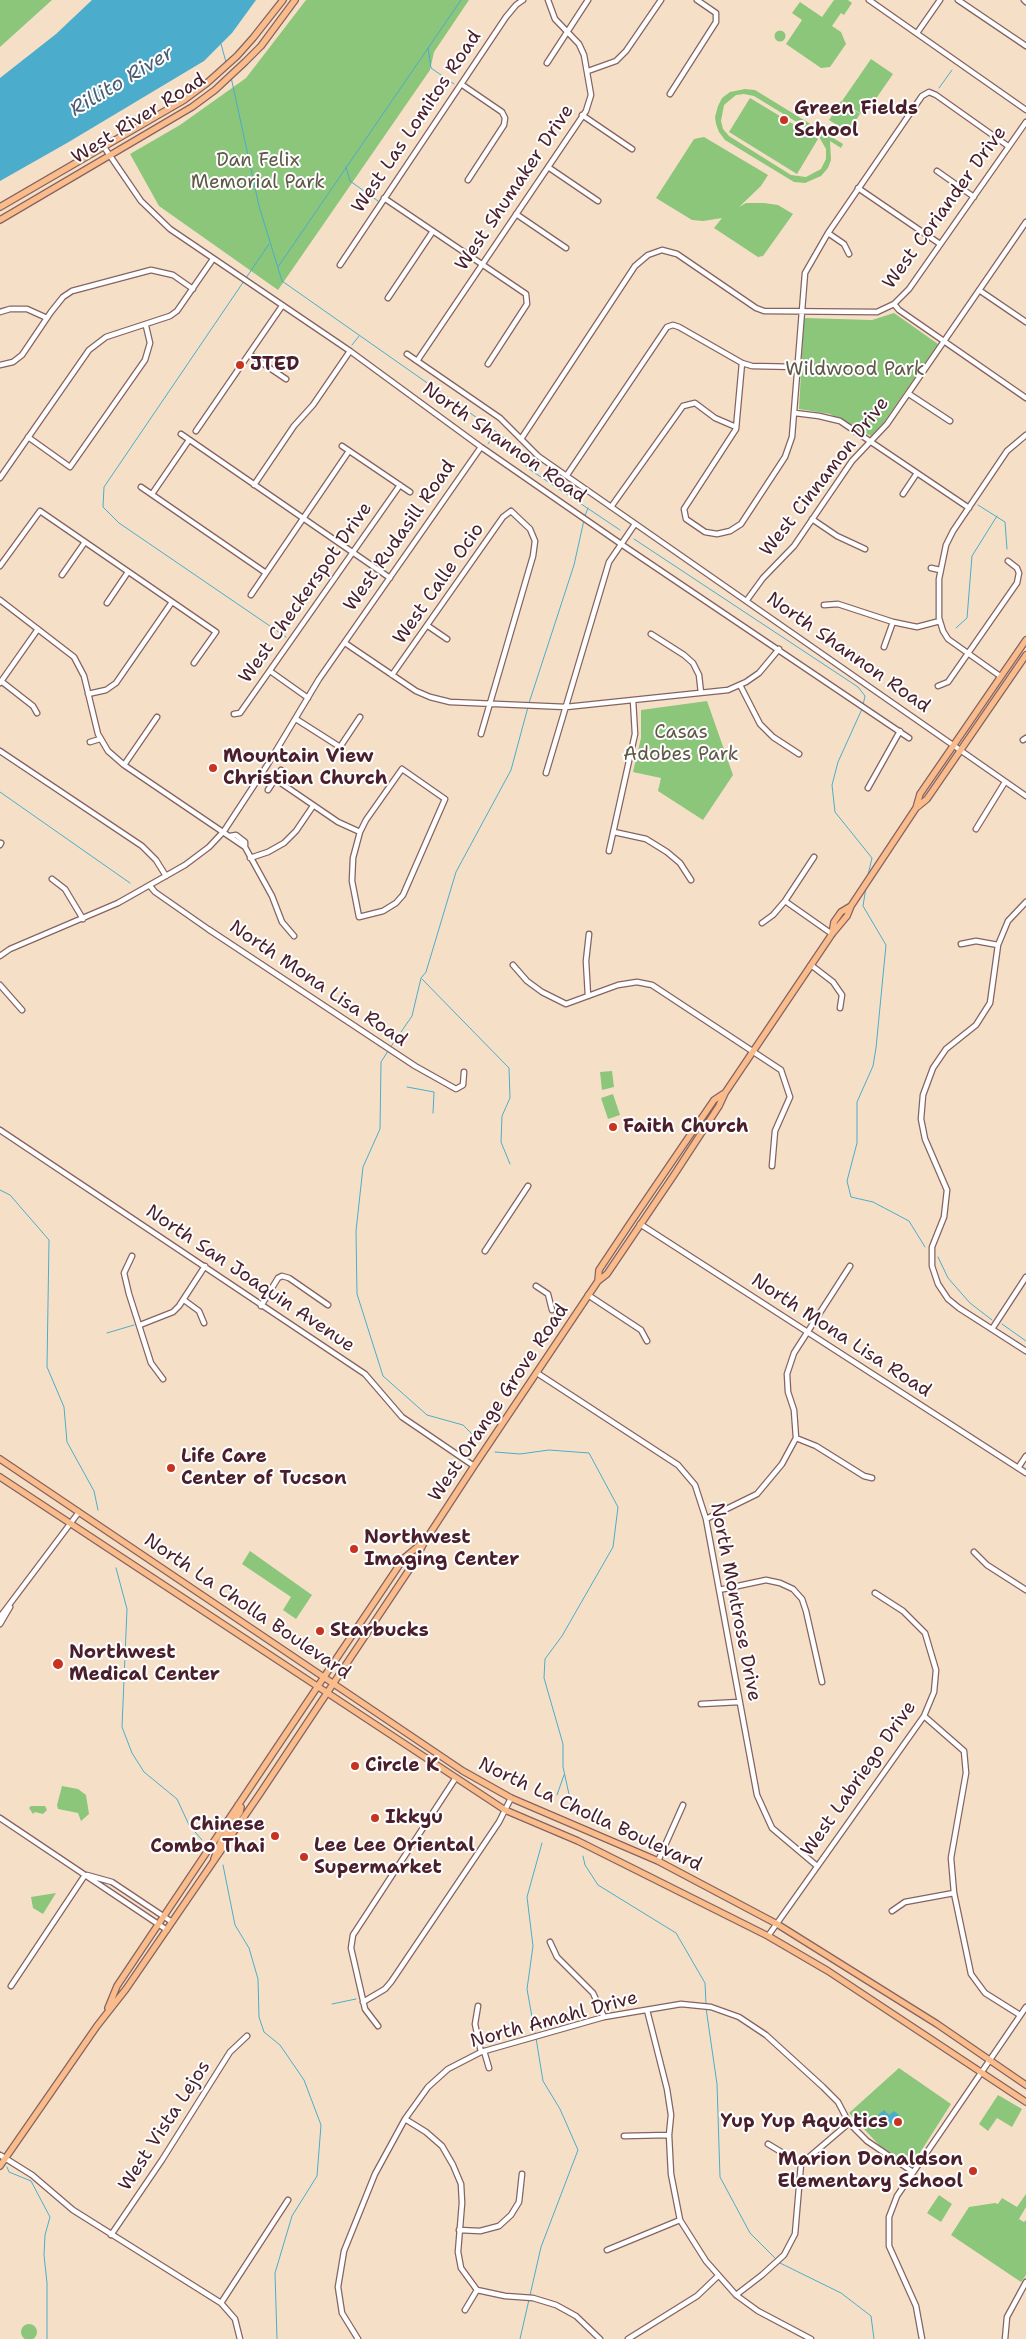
<!DOCTYPE html>
<style>
body{margin:0}
canvas{display:block;background:#f5e0c7}
</style>
<canvas width="1026" height="2339"></canvas>
<script>
const ctx = document.querySelector('canvas').getContext('2d');
ctx.lineJoin = 'round';
function fillPath(path, color) { ctx.fillStyle = color; ctx.fill(path, 'evenodd'); }
const poly = rows => new Path2D(rows.map(r => 'M' + r).join(''));
function stroke(path, color, width, dash) { ctx.strokeStyle = color; ctx.lineWidth = width; ctx.lineCap = dash ? 'butt' : 'round'; ctx.setLineDash(dash || []); ctx.stroke(path); }
function write(font, color, halo, rows, align = 'center') {
  ctx.font = font + ' "Shantell Sans",sans-serif'; ctx.lineWidth = 4; ctx.setLineDash([]); ctx.textBaseline = 'middle'; ctx.strokeStyle = halo; ctx.fillStyle = color; for (const [text, x, y, turn = 0] of rows) {
    ctx.save(); ctx.translate(x, y); ctx.rotate((+turn || 0) * Math.PI / 180); ctx.textAlign = isNaN(turn) ? turn : align; if (halo) ctx.strokeText(text, 0, 0); ctx.fillText(text, 0, 0); ctx.restore();
  }
}
const green = poly([
 [0,0,52,0,0,47],
 [306,0,469,0,434,52,430,70,278,290,159,206,130,154,180,125,246,78],
 [834,0,848,0,852,3,844,15,841,13,832,26,841,32,846,44,830,67,821,68,786,44,802,20,792,13,800,2,822,17],
 '774.5 36a5.5 5.5 0 1 1 11 0a5.5 5.5 0 1 1-11 0Z',
 [871,59,893,74,864,116,842,101],
 [745,89,755,90,843,144,841,148,830,141,831,160,828,168,821,176,805,183,794,182,725,140,719,132,716,124,715,117,718,106,722,98,730,92],
 [744,94,754,96,818,135,826,149,826,159,821,169,806,177,791,175,729,136,723,129,721,121,724,105,736,95],
 [750,98,818,139,797,174,729,132],
 [841,101,860,114,848,132,829,120],
 [704,137,768,175,761,186,739,207,746,203,764,203,778,205,793,214,763,256,758,257,714,228,722,218,703,221,692,220,656,198,694,139],
 [894,313,938,344,884,422,871,436,830,414,799,409,804,318,872,320],
 [707,701,733,775,703,820,658,791,661,778,633,772,641,738,641,710],
 [612,1071,614,1087,602,1090,600,1072],
 [613,1094,620,1115,608,1119,601,1098],
 [250,1551,312,1595,296,1619,283,1610,291,1597,242,1564],
 [62,1786,78,1789,86,1795,89,1814,81,1821,78,1813,58,1809,57,1805],
 [31,1806,45,1806,47,1810,43,1814,35,1812,33,1814,29,1808],
 [56,1893,43,1914,33,1908,31,1897],
 [899,2068,951,2104,914,2162,905,2162,879,2145,849,2113],
 [998,2095,1022,2109,1012,2127,997,2118,988,2131,979,2124],
 [1026,2194,1026,2207,1019,2219,1024,2222,1026,2220,1026,2275,1021,2282,951,2235,969,2207,995,2203,998,2204,1002,2198,1017,2207],
 [939,2195,952,2204,941,2222,927,2213],
 '21 2332a8 8 0 1 1 16 0a8 8 0 1 1-16 0Z'
]);
const water = poly([
 [92,0,256,0,232,33,204,61,67,143,0,181,0,78,56,34],
 [884,2110,889,2115,894,2111,899,2115,889,2126,878,2115]
]);
const stream = poly([
 [221,44,226,62],
 [428,48,431,68,454,84],
 [231,77,259,206,282,281,490,427,503,437,529,469,620,530],
 [939,88,952,70],
 [346,167,350,181,378,201],
 [278,267,461,0],
 [246,278,269,244],
 [244,281,104,487,103,507,119,523,286,637],
 [352,345,359,336],
 [488,444,496,432],
 [978,505,1005,522,1007,549],
 [585,516,588,508],
 [634,539,858,687,865,696,863,705],
 [956,628,967,618,972,556,997,516],
 [529,703,574,565,584,520],
 [862,709,838,762,832,785,835,812,872,858,868,875],
 [0,792,130,883],
 [866,887,863,906,886,945,876,1048,873,1066,857,1102,857,1143,847,1181,851,1197,873,1202,909,1221,925,1247],
 [422,979,509,1068,510,1098,502,1116,501,1142,510,1164],
 [390,1048,412,1016,421,978,426,972,456,872,511,770,528,707],
 [388,1051,381,1062,380,1129,363,1167,356,1231,357,1294,383,1376,427,1415,463,1425,477,1439],
 [407,1087,434,1092,433,1113],
 [0,1190,10,1195,49,1240,47,1367,64,1407,67,1442,94,1491,98,1510],
 [938,1257,948,1278,970,1303,992,1320],
 [1002,1324,1026,1341],
 [107,1333,134,1325],
 [495,1452,520,1454,549,1450,589,1453,618,1507,613,1547,562,1636,545,1659,544,1678,563,1744,563,1767,572,1808],
 [116,1568,127,1609,122,1727,132,1753,144,1772,177,1799,189,1825,202,1840],
 [557,1795,564,1775],
 [583,1856,585,1865,598,1885,676,1933,705,1983,706,2004],
 [223,1865,235,1925,249,1948,258,1979,259,2017,264,2032,280,2045,304,2080,321,2125,317,2176,292,2216,275,2273,277,2339],
 [332,2004,356,1999],
 [706,2008,717,2084,720,2177,750,2233,777,2260],
 [535,2034,527,1989,533,1946,527,1897,542,1843],
 [7,2167,9,2172,31,2181,50,2217,45,2235,44,2255,47,2283,47,2339],
 [780,2263,841,2293,871,2316,874,2339],
 [520,2339,541,2247,578,2150,560,2109,543,2081,536,2038]
]);
const minor = poly([
 [869,0,1026,110],
 [958,0,1026,46],
 [1024,0,1026,2],
 [917,33,940,0],
 [547,63,588,0],
 [588,71,616,61,626,51,661,0],
 [461,84,502,112,505,118,504,125,468,180],
 [670,94,716,22,716,13,697,0],
 [582,115,632,149],
 [104,147,141,201,170,229,350,351,481,447,621,544,909,738],
 [548,167,598,201],
 [937,171,974,197],
 [858,188,940,244],
 [384,198,526,294,527,304,488,364],
 [516,214,566,248],
 [828,233,844,244,849,254],
 [340,265,506,17,516,5,523,0],
 [979,290,1026,322],
 [388,298,433,231],
 [894,304,899,310,1026,398],
 [0,312,10,309,27,309,47,318],
 [249,354,286,379],
 [407,354,500,418,538,456,1026,796],
 [417,361,586,111,591,95,584,55,579,44,555,19,548,0],
 [742,363,736,429,684,509,686,519,705,532,717,534,730,531,741,524,785,457,792,437,805,273,828,233,922,96,929,92,936,95,1008,146],
 [0,365,13,362,22,355,51,312,63,297,72,291,151,270,173,275,193,289],
 [909,394,950,421],
 [795,413,819,416,840,421,969,508],
 [196,431,282,306],
 [181,434,390,578],
 [28,437,70,467,145,360,150,343,146,326],
 [521,439,635,266,648,255,662,250,677,254,756,308,764,311,877,312,894,304,909,289,1026,122],
 [342,446,410,492],
 [567,475,667,327,673,325,679,327,742,363,752,366,798,367],
 [0,478,89,350,106,337,170,316,177,311,213,259],
 [254,485,294,426,313,405,350,351],
 [141,487,266,573],
 [152,494,189,440],
 [903,494,917,473],
 [611,507,683,406,695,403,715,418,736,427],
 [812,519,837,536,865,549],
 [0,566,40,511,216,632,194,663],
 [931,568,940,570],
 [62,575,85,542],
 [251,595,349,451],
 [0,600,74,657,84,676,98,734,108,751,124,765,245,847],
 [747,600,763,578,794,546,852,461,887,424,1026,222],
 [107,603,128,572],
 [824,605,838,604,893,622,917,627,940,621],
 [428,626,447,639],
 [651,634,684,655,693,663,699,675,701,693],
 [345,643,416,691,430,697,450,702,566,707,728,690,746,682,759,673,779,649],
 [884,647,893,622],
 [270,671,308,698],
 [392,675,503,517,511,511,530,529,535,541,533,556,481,734],
 [1000,676,948,639,943,631,939,618,939,579,946,545,953,531,1007,451,1026,435],
 [1,681,33,706,37,713],
 [0,683,38,629],
 [740,685,760,724,773,737,799,754],
 [938,686,948,682,1017,583,1019,573,1017,568,1008,561],
 [88,694,106,690,116,683,172,602],
 [234,714,240,713,400,485],
 [296,719,340,747,360,717],
 [1023,740,1026,738],
 [90,742,100,739],
 [0,751,142,846,156,860,166,876],
 [124,765,157,717],
 [402,769,445,799,403,895,396,903,383,911,359,917,352,881,353,858,360,832,366,820,402,769],
 [546,773,609,562,635,524],
 [275,779,338,822,360,832],
 [868,788,900,731],
 [268,790,281,770],
 [976,829,1005,782],
 [614,832,646,839,667,852,680,863,691,880],
 [230,836,236,835,245,842,245,847,272,896,282,922,294,936],
 [0,845,1,843],
 [609,851,635,734,633,700],
 [250,858,268,852,284,843,296,831,313,806],
 [52,879,65,889,83,919],
 [150,886,155,892,208,929,415,1066,456,1089,463,1085,464,1072],
 [785,901,832,934],
 [1026,902,1008,921,998,945,990,1003,976,1025,946,1049,933,1068,923,1095,921,1119,925,1139,947,1190,944,1217,932,1247,932,1266,938,1284,948,1299,959,1308,1026,1351],
 [762,923,773,915,785,901,814,857],
 [961,944,976,941,998,945],
 [0,956,10,949,118,903,185,865,209,847,224,831,268,764,319,679,481,447],
 [513,965,527,981,542,992,566,1004,618,985,637,982,652,985,781,1070,790,1097,775,1131,772,1166],
 [811,965,833,982,842,995,840,1008],
 [0,985,22,1010],
 [588,996,586,961,589,934],
 [0,1130,365,1374,402,1417,474,1466],
 [640,1224,1026,1473],
 [485,1251,528,1186],
 [132,1256,124,1273,129,1294,151,1363,163,1379],
 [536,1286,548,1294,552,1310],
 [588,1295,641,1330,647,1341],
 [184,1300,199,1311,204,1323],
 [261,1306,278,1278,282,1276,289,1278,328,1305],
 [140,1325,173,1312,179,1306,205,1266],
 [992,1329,1026,1277],
 [537,1373,678,1465,695,1485,706,1519,757,1795,772,1828,817,1866],
 [796,1438,816,1446,864,1476,872,1478],
 [1018,1468,1026,1456],
 [706,1519,757,1494,782,1464,796,1438,794,1410,788,1392,787,1374,794,1353,850,1266],
 [974,1552,987,1565,1026,1590],
 [719,1590,766,1580,780,1583,793,1589,802,1599,806,1611,822,1682],
 [0,1617,79,1512],
 [0,1624,10,1607],
 [701,1704,739,1702],
 [924,1716,964,1751,966,1773,951,1858,954,1893,971,1974,985,1993,1020,2015],
 [0,1818,167,1930],
 [658,1861,683,1805],
 [87,1875,112,1882,172,1922],
 [892,1911,905,1902,954,1893],
 [768,1936,924,1716,934,1692,936,1670,925,1633,903,1611,875,1593],
 [550,1942,557,1957,593,1993,604,2017],
 [11,1986,85,1875],
 [363,2002,385,1989,391,1982,499,1822,511,1798],
 [478,2006,475,2024,481,2052],
 [647,2010,667,2089,671,2115,669,2135,671,2174,680,2220,706,2261,736,2295,758,2311,811,2339],
 [378,2026,365,2009,351,1948,353,1935,455,1779],
 [484,2051,489,2068],
 [405,2119,426,2132,442,2146,453,2165,461,2184,462,2203,458,2252,461,2268,477,2290,505,2296,533,2298,556,2305,576,2316,600,2339],
 [624,2136,669,2135],
 [768,2144,801,2164],
 [0,2155,32,2175,73,2210,221,2303,235,2319,240,2339],
 [459,2230,480,2231,499,2226,511,2215,519,2202,522,2174],
 [111,2235,162,2160,230,2052,247,2036],
 [607,2250,680,2220],
 [736,2295,762,2275,784,2255,795,2234,801,2164,849,2123],
 [221,2303,288,2200],
 [465,2310,477,2290],
 [358,2339,342,2313,338,2287,344,2251,375,2174,405,2119,428,2087,448,2069,481,2052,604,2017,681,2004,711,2007,739,2017,766,2035,823,2087,838,2102,849,2123,867,2141,913,2172],
 [628,2339,697,2296,718,2276],
 [922,2339,916,2306,889,2246,889,2217,897,2196,1026,2007],
 [1005,2339,1007,2317,1026,2282]
]);
const major = poly([
 [0,207,184,100,207,83,237,56,253,38,283,0],
 [0,220,192,107,215,90,245,62,261,46,295,0],
 [916,808,920,794,1026,640],
 [832,934,834,922,841,912,851,906],
 [598,1281,599,1270,633,1219,714,1100,723,1094],
 [0,1459,463,1771,511,1798,658,1861,777,1924,937,2024,1026,2085],
 [0,1477,505,1810,578,1841,768,1936,828,1971,1026,2102],
 [214,1859,221,1841,240,1812,241,1807,238,1805],
 [108,2008,117,1986,324,1677,404,1558,422,1543],
 [0,2166,97,2026,126,1989,259,1795,413,1564,425,1541,474,1466,598,1281,607,1274,674,1175,719,1106,725,1093,832,934,847,916,851,906,916,808,927,799,1026,655]
]);
const markers = [
 [784,120,5,"#c8321e"],
 [240,365,5,"#c8321e"],
 [213,768,5,"#c8321e"],
 [613,1127,5,"#c8321e"],
 [171,1468,5,"#c8321e"],
 [354,1549,5,"#c8321e"],
 [320,1631,5,"#c8321e"],
 [58,1664,6,"#c8321e"],
 [355,1766,5,"#c8321e"],
 [375,1818,5,"#c8321e"],
 [275,1836,5,"#c8321e"],
 [304,1857,5,"#c8321e"],
 [898,2122,5,"#c8321e"],
 [973,2171,5,"#c8321e"]
];
const poiNames = [
 ["Green Fields",794,109],
 ["School",794,131],
 ["JTED",250,365],
 ["Mountain View",223,757],
 ["Christian Church",223,779],
 ["Faith Church",623,1127],
 ["Life Care",181,1457],
 ["Center of Tucson",181,1479],
 ["Northwest",364,1538],
 ["Imaging Center",364,1560],
 ["Starbucks",330,1631],
 ["Northwest",69,1653],
 ["Medical Center",69,1675],
 ["Circle K",365,1766],
 ["Ikkyu",385,1818],
 ["Chinese",265,1825,"right"],
 ["Combo Thai",265,1847,"right"],
 ["Lee Lee Oriental",314,1846],
 ["Supermarket",314,1868],
 ["Yup Yup Aquatics",888,2122,"right"],
 ["Marion Donaldson",963,2160,"right"],
 ["Elementary School",963,2182,"right"]
];
const streetNames = [
 ["West River Road",139,119,-32],
 ["West Las Lomitos Road",417,122,-56],
 ["West Shumaker Drive",515,188,-56],
 ["West Coriander Drive",945,208,-54],
 ["North Shannon Road",504,443,35],
 ["West Cinnamon Drive",825,477,-52],
 ["West Rudasill Road",400,536,-55],
 ["West Calle Ocio",439,584,-55],
 ["West Checkerspot Drive",306,593,-55],
 ["North Shannon Road",848,653,35],
 ["North Mona Lisa Road",318,984,34],
 ["North San Joaquin Avenue",250,1279,34],
 ["North Mona Lisa Road",841,1336,33],
 ["West Orange Grove Road",499,1403,-56],
 ["North Montrose Drive",735,1602,79],
 ["North La Cholla Boulevard",247,1607,34],
 ["West Labriego Drive",859,1779,-55],
 ["North La Cholla Boulevard",590,1815,25],
 ["North Amahl Drive",554,2020,-15],
 ["West Vista Lejos",165,2126,-57]
];
const parkNames = [
 ["Dan Felix",258,161],
 ["Memorial Park",258,183],
 ["Wildwood Park",855,370],
 ["Casas",681,733],
 ["Adobes Park",681,755]
];
const waterNames = [
 ["Rillito River",122,82,-31]
];
fillPath(green, '#8bc67b');
fillPath(water, '#4caccb');
stroke(stream, '#4caccb', 1);
stroke(minor, '#866362', 7);
stroke(major, '#866362', 8);
stroke(minor, '#fff', 4.5);
stroke(major, '#fabc8b', 5.5);
for (const [x, y, r, color] of markers) { const dot = new Path2D(); dot.arc(x, y, r, 0, 2 * Math.PI); ctx.fillStyle = color; ctx.fill(dot); stroke(dot, '#fff', 2); }
write('bold 19px', '#4a1f2b', '#fff', poiNames, 'left');
write('19px', '#4a1f2b', '#fff', streetNames);
write('19px', '#615947', '#fff', parkNames);
write('italic 20px', '#4b5e73', '#fff', waterNames);
</script>
